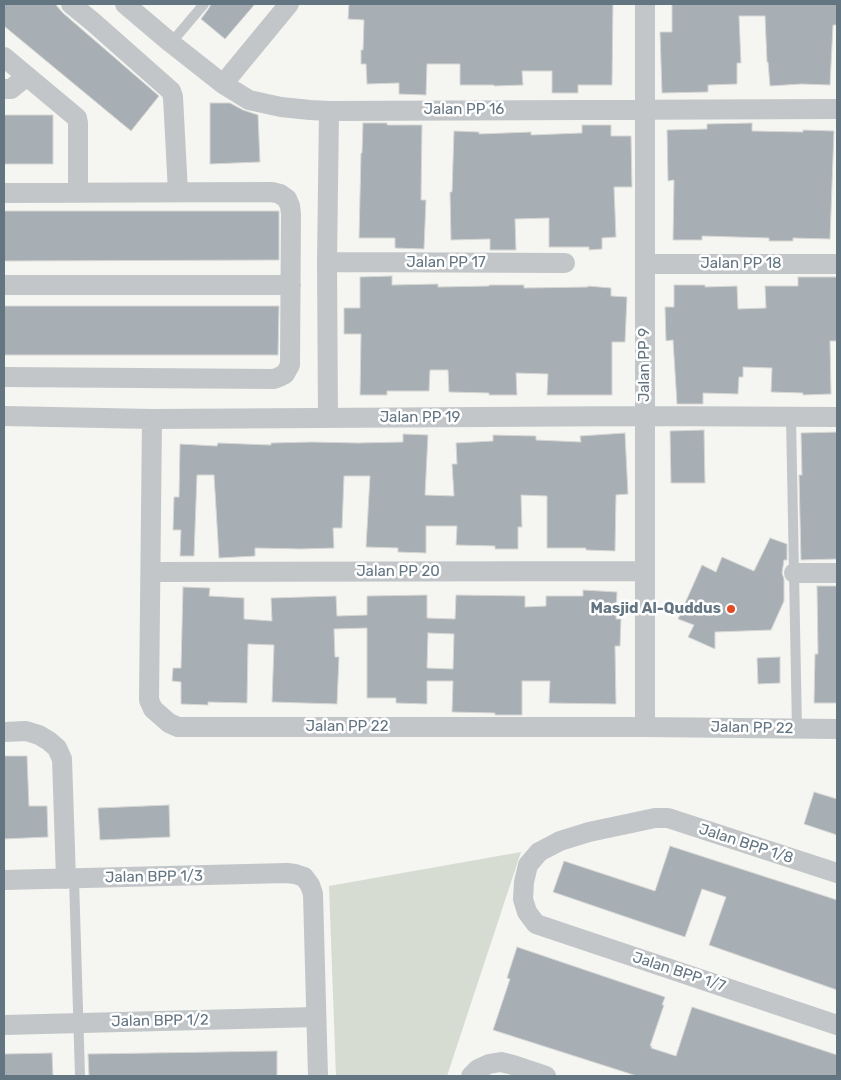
<!DOCTYPE html>
<style>
body{margin:0}
#map{position:relative;width:841px;height:1080px;overflow:hidden;background:#f5f5f1;font-family:Rubik,sans-serif}
canvas{display:block}
.frame{position:absolute;inset:0;border:5px solid #647582;pointer-events:none}
</style>
<div id="map">
<canvas width="841" height="1080"></canvas>
<div class="frame"></div>
</div>
<script>
const ctx = document.querySelector('canvas').getContext('2d');
ctx.lineJoin = 'round';
function fillPath(path, color) { ctx.fillStyle = color; ctx.fill(path, 'evenodd'); }
const poly = rows => new Path2D(rows.map(r => 'M' + r).join(''));
function stroke(path, color, width, dash) { ctx.strokeStyle = color; ctx.lineWidth = width; ctx.lineCap = dash ? 'butt' : 'round'; ctx.setLineDash(dash || []); ctx.stroke(path); }
function write(font, color, halo, rows, align = 'center') {
  ctx.font = font + ' Rubik,sans-serif'; ctx.lineWidth = 5; ctx.setLineDash([]); ctx.textBaseline = 'middle'; ctx.strokeStyle = halo; ctx.fillStyle = color; for (const [text, x, y, turn = 0] of rows) {
    ctx.save(); ctx.translate(x, y); ctx.rotate((+turn || 0) * Math.PI / 180); ctx.textAlign = isNaN(turn) ? turn : align; if (halo) ctx.strokeText(text, 0, 0); ctx.fillText(text, 0, 0); ctx.restore();
  }
}
const green = poly([
 [521,852,447,1076,336,1076,329,886]
]);
const building = poly([
 [4,4,55,4,63,13,159,96,131,131,4,26,4,4],
 [211,4,255,4,225,39,201,19,209,8,211,4],
 [349,4,613,4,612,85,578,85,578,93,552,93,552,71,522,71,523,85,494,86,494,85,460,85,460,64,427,64,426,95,399,94,399,83,367,84,366,64,361,64,361,50,363,50,364,20,348,19,349,4],
 [672,4,837,4,837,25,833,25,830,85,801,84,770,86,768,62,767,62,765,16,739,16,741,63,737,63,737,84,708,85,708,92,662,93,660,32,672,32,672,4],
 [210,103,230,103,243,110,258,115,260,162,210,164,210,103],
 [4,115,53,115,53,164,4,164,4,115],
 [363,123,387,123,387,125,422,125,421,200,426,200,424,249,395,248,395,238,359,238,361,153,362,153,363,123],
 [752,123,752,131,803,132,803,130,834,131,830,239,793,238,793,241,769,241,769,238,702,236,702,240,673,240,674,180,668,181,667,130,707,129,707,124,752,123],
 [582,125,611,125,611,136,631,136,632,187,614,187,616,237,602,238,602,249,589,250,589,247,549,247,549,218,515,219,516,250,490,250,490,239,451,240,450,192,452,192,454,131,479,132,479,134,531,132,531,135,582,133,582,125],
 [4,211,279,211,279,260,4,261,4,211],
 [392,276,392,285,438,284,438,287,489,286,489,285,524,285,524,288,588,287,588,286,611,288,611,296,627,297,625,342,612,342,612,395,547,395,548,374,516,373,517,395,489,395,489,393,449,392,448,370,430,370,429,391,387,391,387,395,360,395,361,334,344,334,344,308,360,308,360,277,392,276],
 [798,277,837,277,837,341,830,341,831,394,803,395,803,393,771,392,772,368,743,367,743,377,739,377,738,394,703,393,703,404,677,404,673,340,666,341,665,307,674,307,674,285,705,285,705,287,737,286,738,309,766,308,765,286,798,286,798,277],
 [4,306,279,306,278,355,4,355,4,306],
 [704,430,705,483,671,483,670,431,704,430],
 [837,432,837,559,801,560,799,475,802,475,801,433,837,432],
 [625,433,628,494,616,495,615,551,586,550,586,548,547,548,547,496,521,495,522,527,518,527,518,549,495,549,495,546,456,545,457,526,426,526,426,553,398,552,398,548,366,547,370,476,344,476,342,528,333,528,334,548,301,549,255,548,255,556,219,558,214,475,197,475,194,556,180,556,181,530,173,530,174,497,179,497,180,444,217,446,218,443,271,445,271,443,312,442,358,443,403,442,403,434,428,435,425,495,454,496,452,464,457,464,456,443,493,441,493,435,536,436,536,440,581,442,580,436,625,433],
 [770,538,787,544,787,560,784,560,782,573,784,579,784,601,771,630,715,632,715,649,688,637,694,625,678,619,702,565,716,572,722,557,754,571,770,538],
 [817,586,837,586,837,703,814,703,815,654,818,654,817,586],
 [183,587,210,588,209,596,244,598,244,619,272,621,271,598,336,596,337,616,367,615,367,596,427,595,427,618,455,619,456,595,525,596,525,607,546,606,546,596,583,596,583,590,617,592,616,619,621,619,620,646,615,646,616,704,549,703,550,681,522,681,522,715,495,715,495,713,452,712,453,681,427,681,427,704,396,703,396,698,367,698,367,628,334,629,335,657,339,657,337,704,272,702,274,645,248,644,247,703,208,702,208,705,181,704,181,682,172,681,173,668,181,668,183,587],
 [428,633,454,634,453,669,427,668,428,633],
 [780,657,780,683,758,684,757,658,780,657],
 [4,756,27,756,29,806,47,806,48,837,4,839,4,756],
 [814,792,837,799,837,835,804,824,814,792],
 [169,805,170,837,100,840,98,808,169,805],
 [670,846,837,900,837,990,709,945,726,897,702,889,685,937,553,892,564,861,655,891,670,846],
 [517,947,665,997,662,1005,664,1005,650,1046,652,1046,651,1048,676,1056,692,1007,837,1055,837,1076,637,1076,493,1030,510,979,507,978,517,947],
 [277,1051,277,1076,89,1076,88,1054,277,1051],
 [52,1053,53,1076,4,1076,4,1054,52,1053]
]);
const service = poly([
 [171,43,204,4],
 [791,417,797,729],
 [74,879,80,1076]
]);
const minor = poly([
 [71,4,93,22,171,91,173,97,178,192],
 [125,4,171,43,223,84,249,100,281,107,310,110,329,111,837,109],
 [645,4,645,727],
 [4,57,77,118,78,123,78,193],
 [223,84,289,4],
 [4,89,11,89,27,76],
 [4,193,272,192,280,194,287,199,290,206,291,214,290,365,285,374,279,377,274,379,4,377],
 [327,262,565,263],
 [645,264,837,264],
 [4,285,291,285],
 [4,416,152,419,645,416,837,417],
 [328,418,327,262,329,111],
 [152,419,149,700,153,709,169,723,178,727,645,727,837,729],
 [151,572,645,571],
 [794,573,837,573],
 [4,732,26,731,39,735,49,741,57,748,62,759,66,879],
 [837,873,668,818,655,818,589,832,560,841,539,852,528,865,524,882,523,899,527,912,536,924,837,1025],
 [4,880,287,873,295,874,304,877,310,885,313,894,318,1076],
 [4,1025,316,1017],
 [471,1076,478,1069,489,1064,501,1062,513,1065,546,1076]
]);
const markers = [
 [731,609,5,"#e34b23"]
];
const streetNames = [
 ["Jalan PP 16",464,110],
 ["Jalan PP 17",446,263],
 ["Jalan PP 18",741,264],
 ["Jalan PP 9",645,365,-90],
 ["Jalan PP 19",420,418],
 ["Jalan PP 20",398,572],
 ["Jalan PP 22",347,727],
 ["Jalan PP 22",752,728,1],
 ["Jalan BPP 1/8",746,844,18],
 ["Jalan BPP 1/3",154,877,-1],
 ["Jalan BPP 1/7",679,972,18],
 ["Jalan BPP 1/2",160,1021,-1]
];
const poiNames = [
 ["Masjid Al-Quddus",721,609]
];
fillPath(green, '#d6dcd2');
fillPath(building, '#a7afb4');
stroke(building, '#d6d6d4', 1);
stroke(service, '#c2c6c9', 10);
stroke(minor, '#c2c6c9', 20);
for (const [x, y, r, color] of markers) { const dot = new Path2D(); dot.arc(x, y, r, 0, 2 * Math.PI); ctx.fillStyle = color; ctx.fill(dot); stroke(dot, '#fff', 2); }
write('15px', '#647582', '#fff', streetNames);
write('bold 15px', '#647582', '#fff', poiNames, 'right');
</script>
